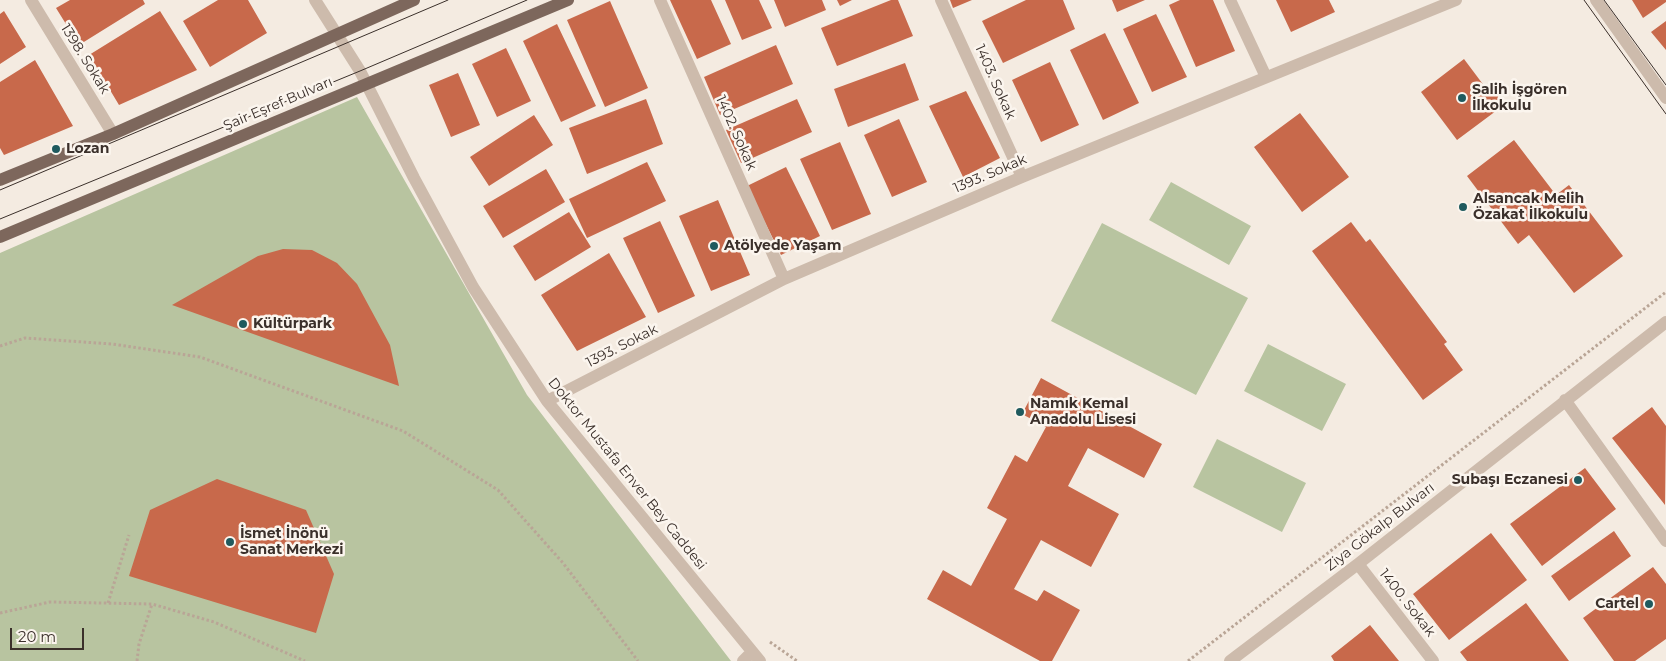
<!DOCTYPE html>
<meta charset="utf-8">
<style>
body{margin:0}
#map{position:relative;width:1666px;height:661px;overflow:hidden;background:#f4ebe1;font-family:Montserrat,sans-serif}
canvas{display:block}
.scale{position:absolute;left:10px;top:628px;width:74px;height:22px;box-sizing:border-box;border:2px solid #3b302b;border-top:0;padding-left:6px;font-size:15px;line-height:18px;white-space:nowrap;color:#3b302b;-webkit-text-stroke:4px #fbf5ee;paint-order:stroke}
</style>
<div id="map">
<canvas width="1666" height="661"></canvas>
<div class="scale">20 m</div>
</div>
<script>
const ctx = document.querySelector('canvas').getContext('2d');
ctx.lineJoin = 'round';
function fillPath(path, color) { ctx.fillStyle = color; ctx.fill(path, 'evenodd'); }
const poly = rows => new Path2D(rows.map(r => 'M' + r).join(''));
function stroke(path, color, width, dash) { ctx.strokeStyle = color; ctx.lineWidth = width; ctx.lineCap = dash ? 'butt' : 'round'; ctx.setLineDash(dash || []); ctx.stroke(path); }
function write(font, color, halo, rows, align = 'center') {
  ctx.font = font + ' Montserrat,sans-serif'; ctx.lineWidth = 5; ctx.setLineDash([]); ctx.textBaseline = 'middle'; ctx.strokeStyle = halo; ctx.fillStyle = color; for (const [text, x, y, turn = 0] of rows) {
    ctx.save(); ctx.translate(x, y); ctx.rotate((+turn || 0) * Math.PI / 180); ctx.textAlign = isNaN(turn) ? turn : align; if (halo) ctx.strokeText(text, 0, 0); ctx.fillText(text, 0, 0); ctx.restore();
  }
}
const green = poly([
 [357,97,527,395,731,661,0,661,0,253],
 [1171,182,1251,226,1229,265,1149,220],
 [1102,223,1248,298,1196,395,1051,321],
 [1268,344,1346,384,1322,431,1244,391],
 [1217,439,1306,483,1282,532,1193,487]
]);
const building = poly([
 [70,0,143,0,145,4,79,45,56,8],
 [218,0,248,0,267,33,210,67,183,21],
 [670,0,711,0,731,44,697,59],
 [725,0,759,0,772,28,742,40],
 [774,0,822,0,826,10,785,27],
 [837,0,852,0,840,6],
 [891,0,898,0,913,36,837,66,821,28],
 [950,0,972,0,953,8],
 [1026,0,1063,0,1075,29,1003,63,982,21],
 [1112,0,1145,0,1117,12],
 [1180,0,1213,0,1235,51,1196,67,1169,5],
 [1276,0,1329,0,1335,12,1291,32],
 [1632,0,1666,0,1666,2,1643,18],
 [610,1,648,88,605,107,567,20],
 [4,11,26,47,0,64,0,14],
 [160,11,197,70,119,105,89,55],
 [1156,14,1187,77,1152,92,1123,29],
 [1666,21,1666,50,1651,32],
 [557,24,596,106,561,122,523,41],
 [1105,33,1139,103,1103,120,1070,50],
 [776,45,793,84,720,115,704,77],
 [506,48,531,101,497,117,472,64],
 [1464,59,1488,91,1492,88,1504,105,1457,140,1421,92],
 [35,60,73,126,4,155,0,148,0,82],
 [1050,62,1079,125,1041,142,1012,80],
 [905,63,919,100,848,127,834,89],
 [458,73,480,125,451,137,429,85],
 [966,91,1000,158,963,177,929,106],
 [646,99,663,144,587,174,569,128],
 [797,99,812,132,741,163,726,130],
 [1300,113,1349,177,1302,212,1254,147],
 [534,115,553,145,489,186,470,157],
 [899,119,927,182,892,197,864,135],
 [1514,140,1556,195,1569,185,1623,256,1574,293,1529,235,1518,244,1467,176],
 [840,142,871,214,832,230,800,159],
 [647,162,666,201,587,238,569,199],
 [786,167,820,236,781,255,747,186],
 [546,169,565,202,503,238,483,206],
 [718,200,750,275,711,291,679,216],
 [569,212,591,247,535,281,513,246],
 [660,221,695,296,658,313,623,238],
 [1351,222,1366,242,1370,239,1447,342,1444,344,1463,370,1423,400,1312,251],
 [283,249,312,250,337,263,357,284,390,345,399,386,172,305,258,256],
 [609,253,646,317,577,351,541,295],
 [1041,378,1162,444,1144,478,1088,448,1068,486,1119,514,1091,567,1041,540,1014,589,1037,601,1044,590,1080,610,1052,661,1040,661,927,599,943,570,971,586,1007,519,987,508,1015,455,1027,462,1046,427,1022,414],
 [1652,407,1666,426,1665,505,1612,438],
 [1585,468,1616,509,1542,566,1510,524],
 [217,479,306,510,334,574,316,633,129,576,150,510],
 [1614,531,1631,556,1569,601,1551,576],
 [1491,533,1527,580,1449,640,1413,594],
 [1653,567,1666,584,1666,639,1635,661,1614,661,1583,618],
 [1526,603,1569,661,1467,661,1460,652],
 [1370,625,1399,661,1334,661,1331,656]
]);
const path = poly([
 [0,346,25,338,112,344,200,357,403,431,498,490,563,563,638,661],
 [108,603,129,535],
 [0,613,50,602,152,604,214,622,305,661],
 [770,642,797,661],
 [137,661,139,644,152,604],
 [1188,661,1666,292]
]);
const minor = poly([
 [31,0,113,134],
 [315,0,360,71,414,178,473,287,547,401,760,661],
 [660,0,784,279],
 [941,0,1022,177],
 [1230,0,1266,77],
 [1596,0,1666,98],
 [1565,400,1666,541],
 [547,401,784,279,1022,177,1456,0],
 [1358,564,1433,661],
 [743,661,752,652],
 [1230,661,1358,564,1666,322]
]);
const major = poly([
 [0,180,113,134,414,0],
 [0,237,568,0]
]);
const tram = poly([
 [1584,0,1666,114],
 [1604,0,1666,85],
 [0,190,448,0],
 [0,219,360,71,527,0]
]);
const markers = [
 [1462,98,5,"#1f5a5e"],
 [56,149,5,"#1f5a5e"],
 [1463,207,5,"#1f5a5e"],
 [714,246,5,"#1f5a5e"],
 [243,324,5,"#1f5a5e"],
 [1020,412,5,"#1f5a5e"],
 [1578,480,5,"#1f5a5e"],
 [230,542,5,"#1f5a5e"],
 [1649,604,5,"#1f5a5e"]
];
const streetNames = [
 ["1398. Sokak",85,59,58],
 ["1403. Sokak",995,82,66],
 ["Şair Eşref Bulvarı",278,104,-23],
 ["1402. Sokak",736,133,66],
 ["1393. Sokak",990,174,-23],
 ["1393. Sokak",622,346,-27],
 ["Doktor Mustafa Enver Bey Caddesi",627,474,51],
 ["Ziya Gökalp Bulvarı",1380,527,-38],
 ["1400. Sokak",1407,603,52]
];
const poiNames = [
 ["Salih İşgören",1472,90],
 ["İlkokulu",1472,106],
 ["Lozan",66,149],
 ["Alsancak Melih",1473,199],
 ["Özakat İlkokulu",1473,215],
 ["Atölyede Yaşam",724,246],
 ["Kültürpark",253,324],
 ["Namık Kemal",1030,404],
 ["Anadolu Lisesi",1030,420],
 ["Subaşı Eczanesi",1568,480,"right"],
 ["İsmet İnönü",240,534],
 ["Sanat Merkezi",240,550],
 ["Cartel",1639,604,"right"]
];
fillPath(green, '#b8c4a0');
fillPath(building, '#c8694b');
stroke(path, '#b9a596', 3, [2.5, 2.5]);
stroke(minor, '#cdbbac', 12);
stroke(major, '#7d675c', 12);
stroke(tram, '#3b302b', 1);
for (const [x, y, r, color] of markers) { const dot = new Path2D(); dot.arc(x, y, r, 0, 2 * Math.PI); ctx.fillStyle = color; ctx.fill(dot); stroke(dot, '#fbf5ee', 2); }
write('14px', '#3b302b', '#fbf5ee', streetNames);
write('bold 14px', '#3b302b', '#fbf5ee', poiNames, 'left');
</script>
